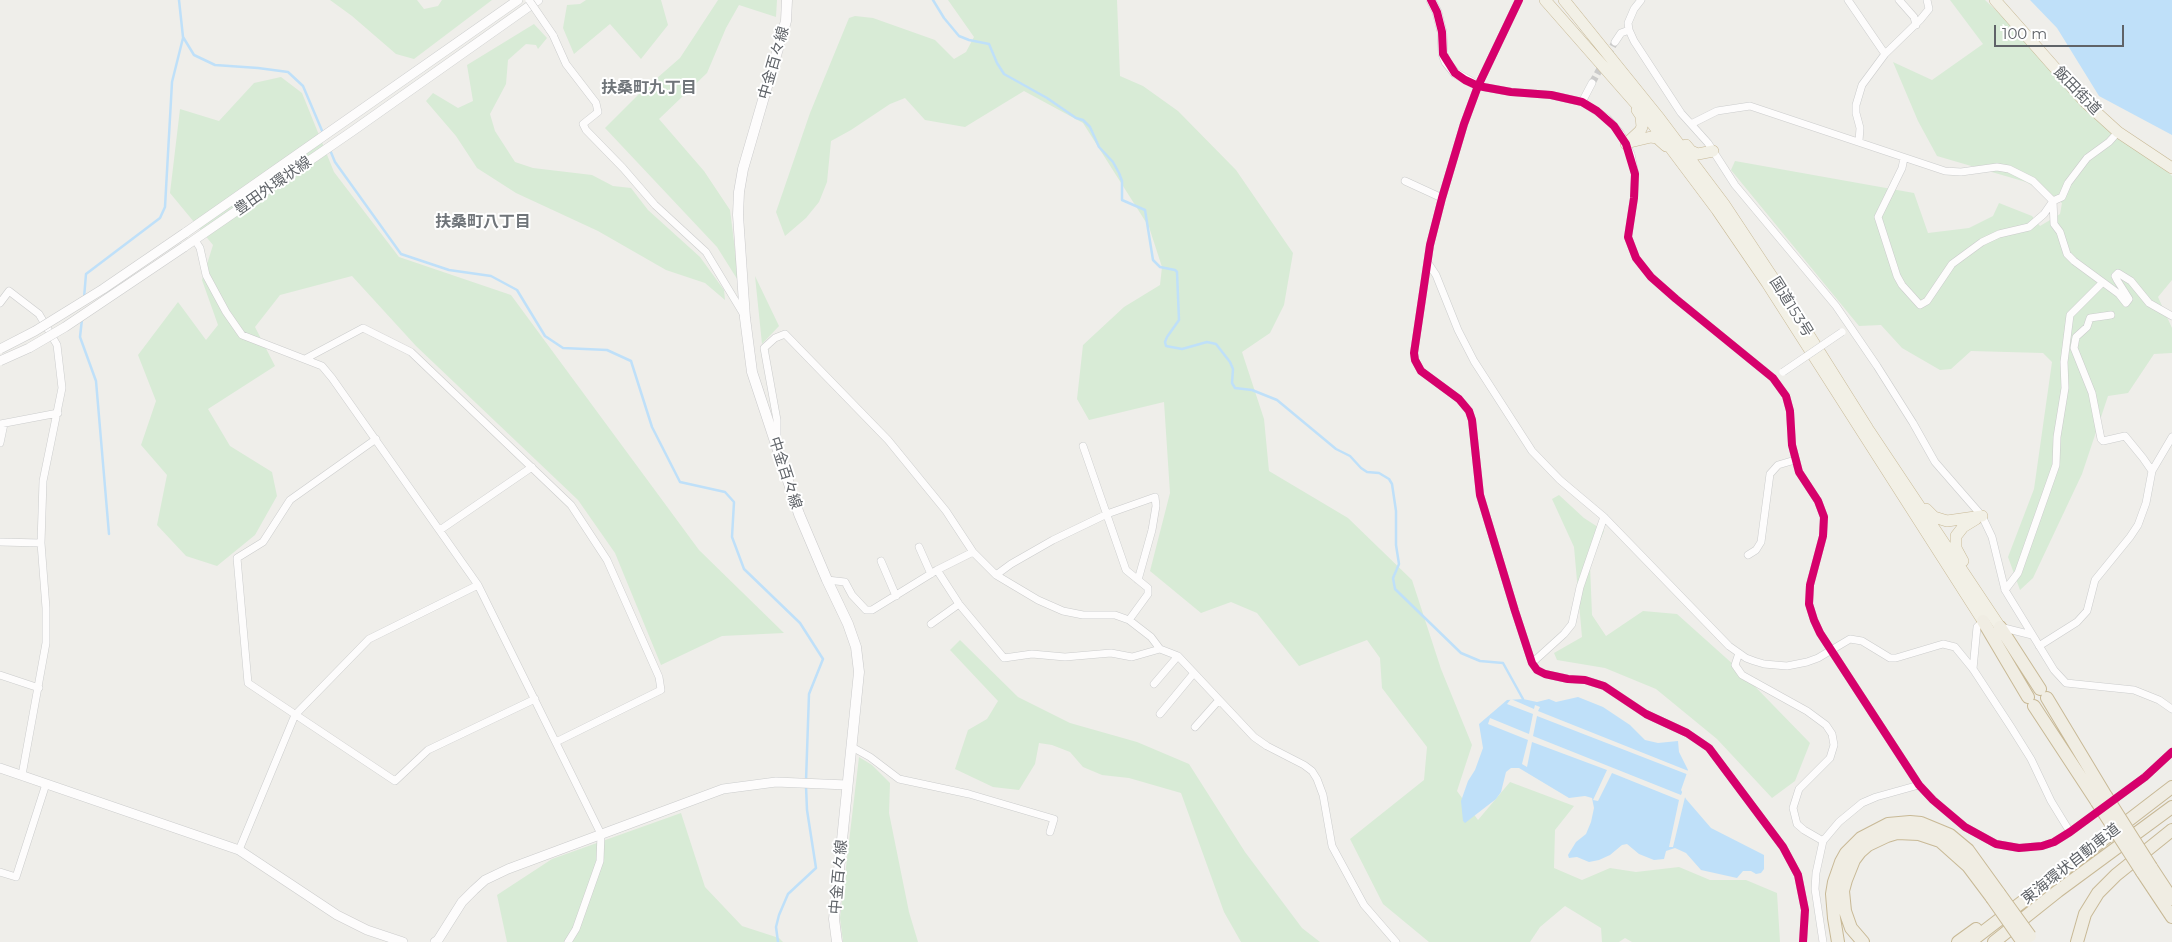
<!DOCTYPE html>
<meta charset="utf-8">
<style>
body{margin:0}
#map{position:relative;width:2172px;height:942px;overflow:hidden;background:#efeeea;font-family:Montserrat,sans-serif}
canvas{display:block}
.scale{position:absolute;left:1994px;top:25px;width:130px;height:22px;box-sizing:border-box;border:2px solid #5f6368;border-top:0;padding-left:6px;font-size:15px;line-height:18px;white-space:nowrap;color:#5f6368;-webkit-text-stroke:4px #fff;paint-order:stroke}
</style>
<div id="map">
<canvas width="2172" height="942"></canvas>
<div class="scale">100 m</div>
</div>
<script>
const ctx = document.querySelector('canvas').getContext('2d');
ctx.lineJoin = 'round';
function fillPath(path, color) { ctx.fillStyle = color; ctx.fill(path, 'evenodd'); }
const poly = rows => new Path2D(rows.map(r => 'M' + r).join(''));
function stroke(path, color, width, dash) { ctx.strokeStyle = color; ctx.lineWidth = width; ctx.lineCap = dash ? 'butt' : 'round'; ctx.setLineDash(dash || []); ctx.stroke(path); }
function write(font, color, halo, rows, align = 'center') {
  ctx.font = font + ' Montserrat,"Noto Sans JP",sans-serif'; ctx.lineWidth = 4; ctx.setLineDash([]); ctx.textBaseline = 'middle'; ctx.strokeStyle = halo; ctx.fillStyle = color; for (const [text, x, y, turn = 0] of rows) {
    ctx.save(); ctx.translate(x, y); ctx.rotate((+turn || 0) * Math.PI / 180); ctx.textAlign = isNaN(turn) ? turn : align; if (halo) ctx.strokeText(text, 0, 0); ctx.fillText(text, 0, 0); ctx.restore();
  }
}
const green = poly([
 [330,0,417,0,424,9,438,6,442,0,492,0,414,59,396,54,352,16],
 [586,0,661,0,668,25,641,59,610,24,574,54,563,28,567,5,580,4],
 [718,0,777,0,776,17,739,5,726,28,707,73,659,119,704,171,730,210,739,282,717,247,605,128,641,92,680,58],
 [948,0,1117,0,1120,76,1143,86,1178,111,1236,170,1293,253,1284,305,1270,333,1242,352,1264,419,1269,471,1348,518,1412,580,1441,669,1472,745,1457,791,1478,820,1510,782,1574,806,1555,830,1554,868,1582,880,1610,868,1636,872,1679,867,1710,880,1746,880,1777,893,1780,942,1632,942,1625,938,1619,942,1602,942,1601,928,1565,906,1540,927,1530,942,1429,942,1383,904,1350,839,1424,780,1427,747,1382,688,1380,658,1367,640,1299,666,1257,613,1231,602,1201,613,1150,571,1170,493,1164,402,1089,420,1077,399,1083,345,1124,307,1160,285,1162,267,1149,227,1083,123,1024,91,965,127,925,120,905,98,890,104,851,130,831,141,827,182,819,202,806,218,785,236,776,212,810,113,849,18,855,16,873,18,935,40,954,59,966,52,974,37],
 [1950,0,1985,0,2172,176,2172,280,2158,297,2172,328,2172,353,2154,354,2128,393,2108,396,2082,474,2033,578,2020,590,2008,557,2034,489,2052,362,2043,353,1971,351,1951,369,1940,370,1902,348,1881,325,1859,326,1731,170,1735,161,1914,193,1928,233,1969,228,1993,216,1999,203,2032,216,2040,226,2060,214,2062,203,2026,182,1937,156,1918,121,1893,62,1932,80,1983,44],
 [534,24,547,38,538,49,536,45,526,44,508,60,506,84,490,114,495,131,515,162,533,168,592,175,613,186,631,188,648,210,700,257,724,290,725,300,705,283,666,270,598,231,516,193,477,168,456,136,426,101,433,93,458,108,473,101,467,65],
 [281,77,302,93,334,172,399,257,511,295,699,550,784,633,722,636,661,665,615,553,578,500,416,346,352,276,280,295,255,327,275,366,208,409,230,446,272,472,277,496,255,535,217,566,186,556,157,525,167,475,141,445,156,401,138,355,178,302,206,340,218,325,202,280,213,245,170,193,180,109,219,121,254,83],
 [755,276,779,326,762,344],
 [1559,495,1584,518,1604,531,1590,565,1592,615,1606,636,1643,611,1677,614,1735,666,1810,743,1795,781,1772,798,1717,739,1656,689,1605,668,1557,660,1554,653,1582,637,1574,547,1552,499],
 [960,640,1018,697,1070,723,1137,742,1189,764,1245,852,1302,928,1320,942,1241,942,1224,912,1181,793,1129,778,1102,775,1083,767,1070,752,1052,745,1039,743,1035,764,1019,790,993,787,955,769,968,730,987,719,998,701,950,650],
 [859,757,872,765,890,783,889,813,909,912,918,942,843,942,840,918],
 [681,813,705,887,742,926,779,938,783,942,507,942,497,895,552,859]
]);
const water = poly([
 [2030,0,2172,0,2172,135,2099,96,2057,28],
 [1578,697,1603,707,1630,725,1645,740,1658,743,1678,741,1679,752,1688,770,1681,790,1686,799,1711,828,1764,855,1764,869,1761,873,1756,874,1751,871,1743,871,1737,878,1701,870,1686,853,1675,848,1666,851,1664,859,1654,860,1639,854,1627,844,1622,845,1610,855,1599,860,1589,862,1577,857,1569,858,1568,855,1576,842,1586,834,1591,822,1594,808,1592,798,1585,796,1569,798,1519,768,1511,768,1506,772,1501,792,1496,799,1465,823,1463,821,1461,801,1468,781,1475,770,1483,748,1479,724,1507,700,1523,699,1537,702,1549,699,1556,702]
]);
const pier = poly([
 [1511,699,1534,709,1535,705,1540,707,1538,711,1691,772,1684,790,1686,793,1673,847,1669,847,1679,800,1612,773,1598,801,1593,800,1607,770,1532,742,1527,767,1522,764,1528,740,1488,724,1490,718,1529,734,1533,714,1507,704],
 [1537,716,1689,775,1681,795,1533,736]
]);
const stream = poly([
 [179,0,183,37,194,55,215,65,258,68,288,72,303,86,323,133],
 [933,0,944,18,959,36,969,40,989,44,997,63,1004,74,1047,98,1076,118,1083,120,1090,127,1099,147,1113,162,1119,173,1122,181,1122,200,1145,210,1153,260,1160,267,1175,270,1177,272,1179,320,1167,337,1165,342,1166,346,1182,349,1207,342,1216,344,1230,362,1233,369,1232,383,1235,388,1252,390,1277,400,1336,449,1350,456,1361,468,1367,472,1379,473,1389,479,1392,484,1396,511,1396,545,1399,564,1393,578,1395,589,1461,653,1480,661,1503,663,1523,699],
 [330,150,335,162,401,254,449,270,491,276,517,290,545,336,563,348,607,350,631,361,652,427,680,482,725,492,734,502,732,537,744,569,800,623,823,659,809,694,806,781],
 [84,298,86,274,160,218,165,207,172,82,183,38],
 [82,319,80,337,96,381,109,534],
 [778,942,776,927,779,915,788,894,816,868,807,810,806,786]
]);
const minorTunnel = poly([
 [1592,83,1615,42]
]);
const minor = poly([
 [1519,0,1478,86,1464,124,1442,198,1430,245,1414,353,1415,360,1421,371,1459,399,1469,411,1472,420,1480,495,1515,611,1532,663,1537,670,1545,674,1568,679,1585,680,1604,686,1646,714,1687,733,1709,748,1783,847,1798,875,1805,910,1803,942],
 [1641,0,1634,9,1628,23,1629,30,1634,41,1681,113,1708,143,1735,185,1836,306,1877,366,1913,423,1935,462,1982,516,1992,537,2005,590,2054,670,2066,683,2134,690,2159,700,2172,709],
 [1848,0,1885,54],
 [1899,0,1914,17,1916,25],
 [553,35,566,64,596,103,598,112,583,124,586,130,623,168,655,205,706,252,744,315],
 [1615,42,1621,33,1629,30],
 [1478,86,1511,92,1551,95,1582,102,1607,118,1621,134,1631,154,1635,174,1634,198,1628,237,1636,258,1651,277,1676,299,1773,378,1786,396,1790,411,1792,445,1799,472,1818,501,1824,517,1823,536,1810,585,1809,604,1814,620,1820,633,1919,785,1933,800,1965,827,1996,844,2019,848,2042,846,2054,842,2070,832,2145,777,2172,752],
 [1582,102,1592,83],
 [1691,124,1717,111,1750,106,1945,171,1961,172,1997,167,2009,169,2033,181,2053,201,2044,214,2029,227,1999,234,1982,242,1952,264,1927,301,1920,305,1902,285,1897,276,1878,217,1902,168,1904,158],
 [2118,132,2109,142,2087,158,2068,183,2062,197,2053,201,2054,224,2060,232,2067,254,2074,261,2119,294,2126,303,2129,299,2117,280,2115,276,2118,273,2131,281,2149,303,2172,316],
 [1859,141,1860,128,1856,113,1856,105,1862,85,1885,54,1920,20,1929,9,1927,0],
 [1405,181,1442,198],
 [195,240,200,248,206,275,226,312,242,335,322,366,332,378,478,585,601,834,600,861,576,929,568,942],
 [1428,263,1436,275,1458,330,1474,361,1532,451,1560,480,1604,517,1729,646,1746,658,1754,661,1764,664,1787,666,1807,662,1818,658,1850,639,1862,641,1890,658,1896,658,1943,644,1955,647,1973,669,2011,727,2031,759,2051,801,2070,832],
 [0,303,9,291,39,314,57,345,62,388,43,481,41,543,46,608,46,643,22,775],
 [2111,315,2090,318,2087,327,2076,337,2074,348,2092,393,2101,439,2103,441,2125,436,2143,458,2152,471],
 [305,359,363,328,411,352,571,505,607,560,659,677,661,690,556,742],
 [0,424,58,413],
 [777,438,777,420,764,348,775,338,785,334,888,440,946,511,973,552,996,575,1038,600,1063,611,1083,615,1115,615,1129,620,1151,637,1160,649,1178,656,1254,737,1267,746,1304,765,1312,771,1317,779,1323,795,1332,846,1364,905,1396,942],
 [376,439,290,500,263,542,237,558,248,683,395,781,428,750,535,699],
 [0,443,4,424],
 [1083,446,1126,570,1148,588,1148,594,1129,620],
 [440,530,532,467],
 [0,542,41,543],
 [919,547,931,574],
 [1748,555,1756,550,1761,542,1770,474,1778,465,1795,460],
 [881,561,896,596],
 [937,570,959,604,1004,658,1032,654,1065,657,1111,653,1132,657,1160,649],
 [996,575,1011,564,1053,540,1107,514,1155,497,1156,506,1152,530,1138,580],
 [827,580,845,582,852,595,866,610,872,610,937,570,973,552],
 [2005,590,2018,573,2056,465,2057,437,2065,388,2064,362,2070,315,2102,283],
 [931,624,959,604],
 [2000,627,2032,635],
 [2039,646,2077,622,2087,611,2095,580,2130,537,2138,525,2146,503,2152,471,2172,437],
 [1739,653,1735,665,1742,675,1807,711,1826,725,1832,734,1834,745,1830,758,1799,789,1793,808,1797,824,1804,830,1823,841],
 [1532,663,1564,634,1572,624,1580,587,1604,517],
 [1973,669,1977,627,1983,621],
 [0,675,39,688],
 [1154,684,1178,656],
 [1160,714,1194,673],
 [1195,727,1219,700],
 [852,747,870,757,899,779,969,794,1054,819,1050,832],
 [239,850,295,715,369,639,478,585],
 [0,872,16,877,46,784],
 [1823,942,1815,889,1816,873,1823,841,1839,822,1862,803,1876,797,1919,785]
]);
const tertiary = poly([
 [1431,0,1437,12,1442,32,1443,54,1446,62,1455,73,1478,86],
 [185,233,518,0],
 [184,247,354,130,538,0],
 [0,768,239,850,337,915,367,930,403,942],
 [435,942,438,940,462,902,474,890,485,880,508,869,723,789,776,782,847,785]
]);
const secondary = poly([
 [787,0,786,21,743,169,739,192,738,215,745,318,752,372,799,514,827,580,848,624,856,647,859,672,834,919,837,942]
]);
const trunk = poly([
 [1545,0,1645,114,1717,210,1767,283,1983,621],
 [1564,0,1660,119,1724,204,1773,278,1868,429,2000,627],
 [1995,0,2085,102,2118,132,2172,168],
 [1630,142,1651,137,1657,138,1666,146],
 [1626,144,1640,131,1642,127,1641,116,1637,110],
 [1686,145,1691,151,1698,154,1713,151],
 [1926,509,1934,517,1947,521,1982,516],
 [1963,561,1956,548,1956,536,1963,527,1976,519]
]);
const motorway = poly([
 [1983,621,2028,697],
 [2000,627,2040,689],
 [2047,698,2106,796],
 [2034,706,2097,802],
 [2151,867,2172,899],
 [2142,872,2172,917],
 [1838,942,1834,918,1832,894,1834,882,1841,862,1846,853,1861,838,1888,824,1910,822,1921,823,1950,835,1968,850,1999,893],
 [1863,942,1851,928,1845,911,1843,891,1846,880,1854,860,1860,852,1868,845,1887,836,1897,833,1919,834,1940,841,1968,866,1992,898],
 [1958,942,1976,929],
 [1970,942,2172,787],
 [1994,942,2058,891,2172,807],
 [2077,942,2085,914,2098,893,2116,875,2172,830]
]);
const minorBridge = poly([
 [529,0,553,35],
 [1783,372,1842,332]
]);
const tertiaryBridge = poly([
 [0,349,35,331,103,289,185,233],
 [0,361,29,348,65,327,184,247]
]);
const motorwayBridge = poly([
 [2106,796,2151,867],
 [2097,802,2142,872],
 [1999,893,2030,936],
 [1992,898,2022,941]
]);
const cycleway = poly([
 [1431,0,1437,12,1442,32,1443,54,1455,73,1465,80,1478,86,1511,92,1551,95,1582,102,1597,111,1614,126,1626,144,1635,174,1634,198,1628,237,1636,258,1651,277,1676,299,1773,378,1786,396,1790,411,1792,445,1799,472,1818,501,1824,517,1823,536,1810,585,1809,604,1814,620,1820,633,1919,785,1933,800,1965,827,1996,844,2019,848,2042,846,2054,842,2070,832,2145,777,2172,752],
 [1519,0,1478,86,1464,124,1442,198,1430,245,1414,353,1415,360,1421,371,1459,399,1469,411,1472,420,1480,495,1515,611,1532,663,1537,670,1545,674,1568,679,1585,680,1604,686,1646,714,1687,733,1709,748,1783,847,1798,875,1805,910,1803,942]
]);
const streetNames = [
 ["中金百々線",774,63,-74],
 ["飯田街道",2077,91,46],
 ["豊田外環状線",273,186,-35],
 ["国道153号",1791,307,58],
 ["中金百々線",785,473,72],
 ["東海環状自動車道",2071,864,-38],
 ["中金百々線",839,877,-85]
];
const neighbourhoodNames = [
 ["扶桑町九丁目",649,88],
 ["扶桑町八丁目",483,222]
];
fillPath(green, '#d8ebd6');
fillPath(water, '#bfe0f9');
fillPath(pier, '#efeeea');
stroke(stream, '#bfe0f9', 2.5);
stroke(minorTunnel, '#cbcbca', 7, [7, 3.5]);
stroke(minor, '#cbcccc', 8);
stroke(tertiary, '#cbcccc', 10);
stroke(secondary, '#cacacb', 11);
stroke(trunk, '#c8b996', 12);
stroke(motorway, '#c8b996', 14);
stroke(minor, '#fdfcfc', 7);
stroke(tertiary, '#fdfcfc', 9);
stroke(secondary, '#fdfcfc', 10);
stroke(trunk, '#f2f0e6', 11);
stroke(motorway, '#f0ede3', 12);
stroke(minorBridge, '#cbcccc', 8, []);
stroke(tertiaryBridge, '#cbcccc', 10, []);
stroke(motorwayBridge, '#c8b996', 14, []);
stroke(minorBridge, '#fdfcfc', 7);
stroke(tertiaryBridge, '#fdfcfc', 9);
stroke(motorwayBridge, '#f0ede3', 12);
stroke(cycleway, '#d6006c', 8);
write('15px', '#5f6368', '#fff', streetNames);
write('bold 16px', '#70757a', '#fff', neighbourhoodNames);
</script>
